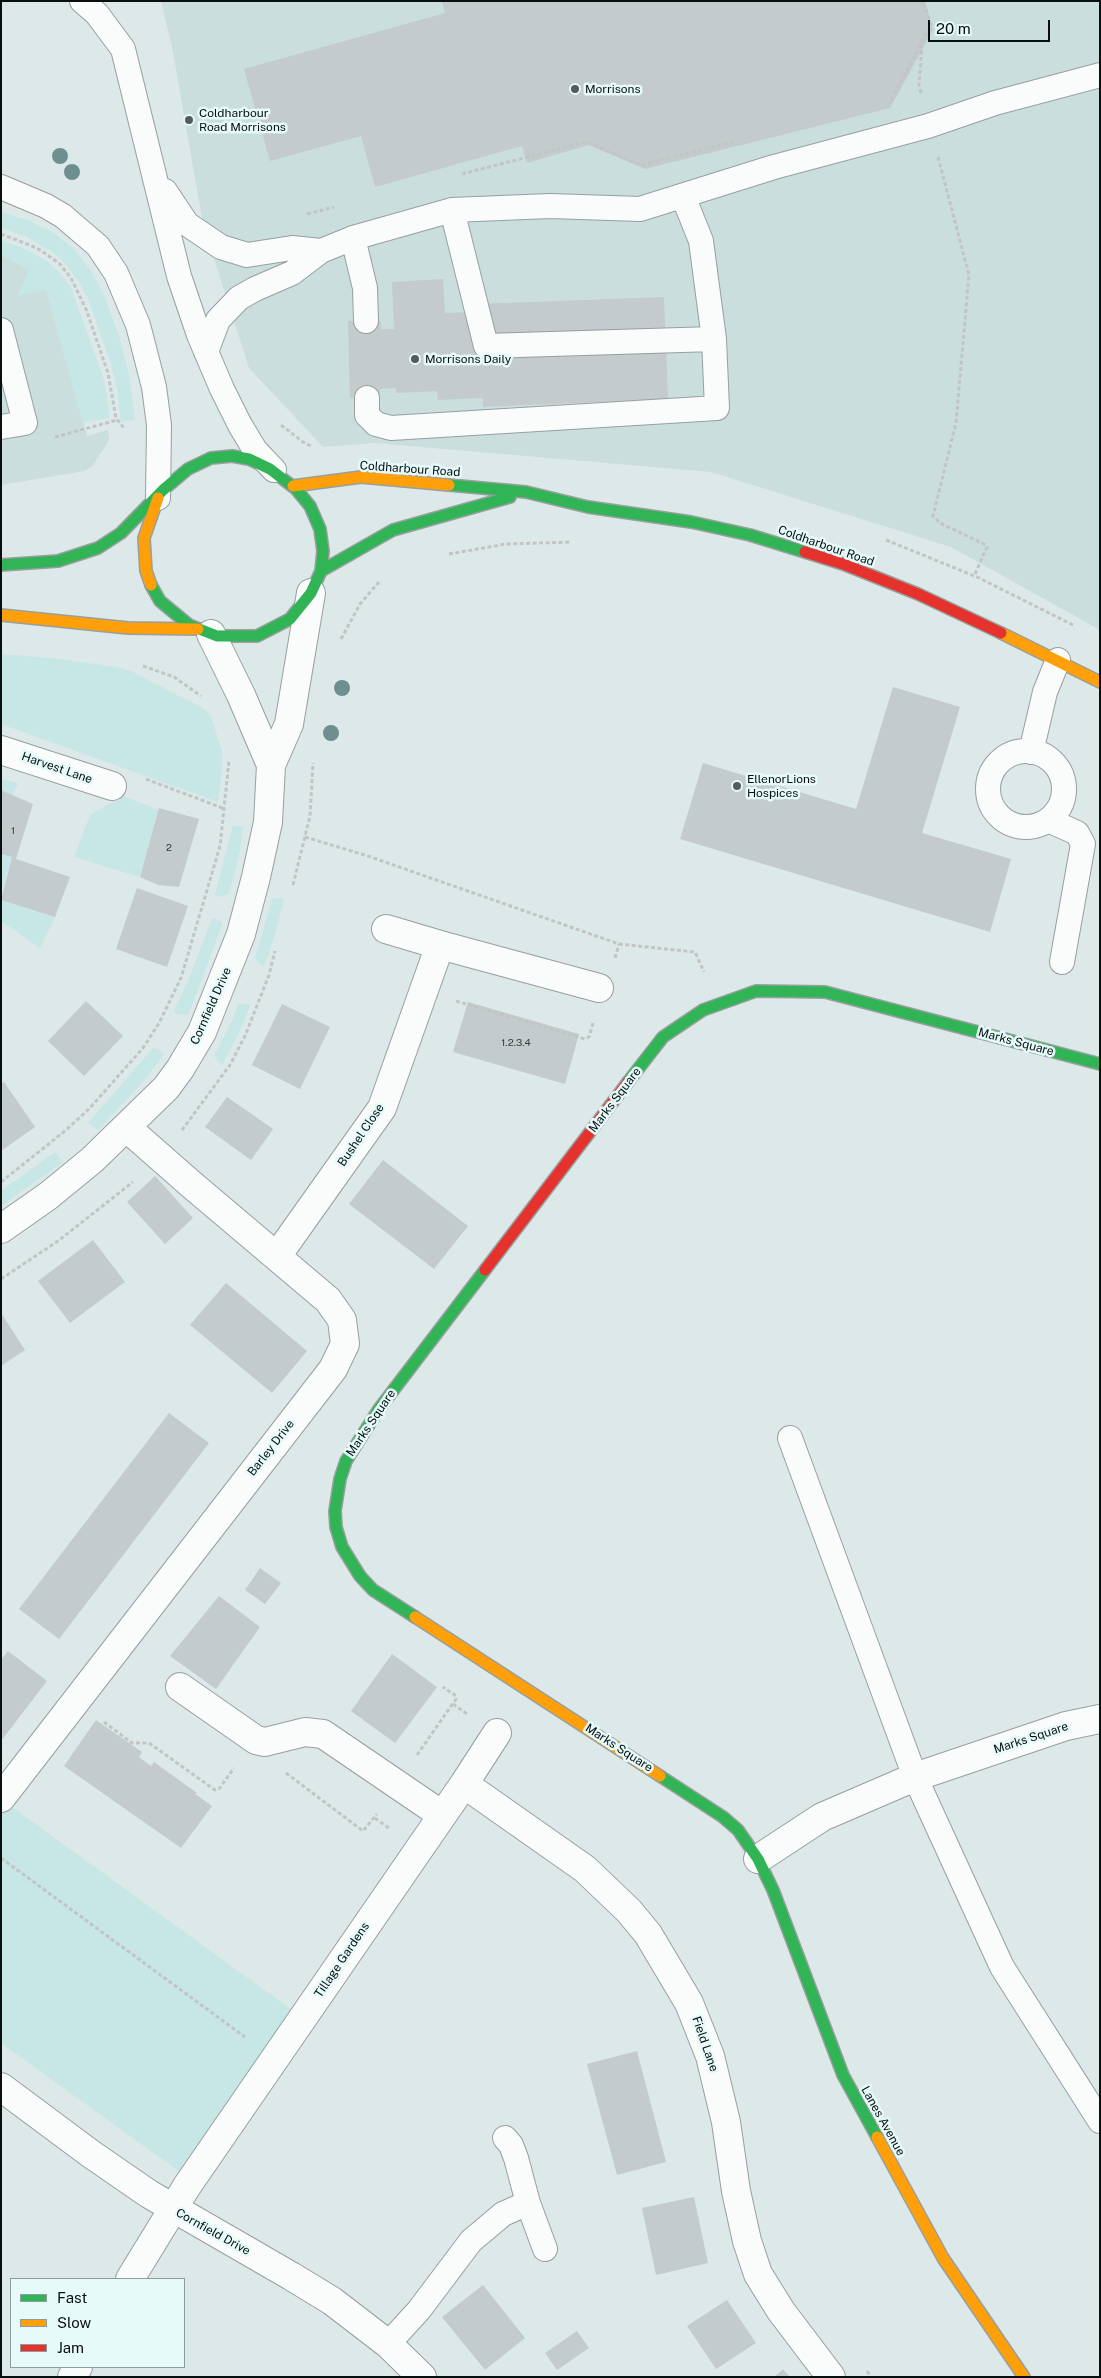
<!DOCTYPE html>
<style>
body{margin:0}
#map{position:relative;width:1101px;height:2378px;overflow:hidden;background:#dde8e8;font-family:"Public Sans",sans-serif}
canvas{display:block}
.frame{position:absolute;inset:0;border:2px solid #080f0f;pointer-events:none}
.legend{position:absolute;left:10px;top:2278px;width:175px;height:90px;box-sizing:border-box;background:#e6fafa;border:1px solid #8d9c9c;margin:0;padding:6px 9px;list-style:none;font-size:15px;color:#080f0f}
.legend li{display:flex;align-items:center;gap:10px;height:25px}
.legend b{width:25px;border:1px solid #8d9c9c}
.scale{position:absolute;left:928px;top:20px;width:122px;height:22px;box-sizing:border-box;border:2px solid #080f0f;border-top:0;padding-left:6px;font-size:15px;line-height:18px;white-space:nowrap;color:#080f0f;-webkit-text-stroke:4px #e6fafa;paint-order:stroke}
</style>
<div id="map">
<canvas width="1101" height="2378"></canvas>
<div class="frame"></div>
<ul class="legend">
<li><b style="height:6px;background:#30b455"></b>Fast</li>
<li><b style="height:6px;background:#ff9f0a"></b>Slow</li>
<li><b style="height:6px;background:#e5322d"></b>Jam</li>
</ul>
<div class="scale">20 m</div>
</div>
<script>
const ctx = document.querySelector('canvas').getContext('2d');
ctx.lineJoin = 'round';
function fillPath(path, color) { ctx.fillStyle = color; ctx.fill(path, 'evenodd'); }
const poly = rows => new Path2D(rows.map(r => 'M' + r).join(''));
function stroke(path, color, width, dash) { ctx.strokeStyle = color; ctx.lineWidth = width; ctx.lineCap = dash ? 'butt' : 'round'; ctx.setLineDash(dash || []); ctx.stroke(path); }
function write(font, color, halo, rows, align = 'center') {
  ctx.font = font + ' "Public Sans",sans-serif'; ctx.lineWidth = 5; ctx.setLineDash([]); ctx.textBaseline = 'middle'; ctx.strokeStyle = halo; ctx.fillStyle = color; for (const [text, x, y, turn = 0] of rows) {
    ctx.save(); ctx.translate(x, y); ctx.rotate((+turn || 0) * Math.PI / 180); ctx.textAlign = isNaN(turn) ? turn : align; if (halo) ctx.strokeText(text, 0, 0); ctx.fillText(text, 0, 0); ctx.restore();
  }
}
const built = poly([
 [161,1,1100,1,1100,630,951,547,711,472,375,443,323,447,249,368,203,224,173,52],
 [1,255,30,270,46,289,87,436,108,430,109,440,105,447,92,466,85,471,1,485]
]);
const green = poly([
 [1,212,30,221,54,233,74,249,92,272,105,297,120,339,129,375,135,420,121,422,117,389,111,364,88,299,79,282,63,261,52,252,25,236,1,228],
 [1,241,21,247,47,261,63,276,72,290,104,380,110,418,83,423,46,289,17,296,29,270,1,255],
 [1,654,51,658,116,667,131,671,206,710,211,717,222,750,222,770,218,802,1,724],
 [1,779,18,783,13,795,1,790],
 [123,796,159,810,140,877,74,857,90,815],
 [233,825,243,827,240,851,229,894,218,897,215,895],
 [1,854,12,857,1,893],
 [282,898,284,901,276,930,268,957,263,966,255,959,272,899],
 [1,900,55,917,40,948,1,921],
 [212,918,222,922,222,924,201,982,188,1015,176,1014,174,1011,189,979],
 [238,1004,251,1004,243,1024,222,1065,214,1056,232,1021],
 [153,1048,158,1049,164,1055,141,1084,98,1130,88,1123],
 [55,1152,63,1162,1,1206,1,1191],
 [1,1799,303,2018,187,2177,1,2043]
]);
const building = poly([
 [442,1,925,1,933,30,890,108,645,169,589,145,527,163,522,146,375,187,361,136,270,161,244,69,445,13],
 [443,279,445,313,479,312,479,304,664,297,668,399,483,407,483,398,438,400,437,391,396,393,396,388,380,389,380,397,350,398,348,321,381,321,381,329,394,329,392,282],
 [893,687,960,707,922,833,1011,859,990,932,680,839,703,763,856,809],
 [1,790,33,804,16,859,70,877,55,917,1,900,12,857,1,854],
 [159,808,199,819,179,887,158,885,140,877],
 [137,888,188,906,167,967,116,949],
 [86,1001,123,1036,84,1076,48,1041],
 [468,1002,579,1034,565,1084,453,1052],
 [282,1004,330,1027,300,1089,252,1065],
 [4,1082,35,1127,1,1151,1,1084],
 [227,1097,273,1129,251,1160,205,1127],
 [383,1160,468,1226,434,1269,349,1204],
 [155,1176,193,1218,165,1244,127,1202],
 [93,1240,125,1282,70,1323,38,1281],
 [226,1283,307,1351,272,1393,190,1325],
 [1,1313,25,1350,1,1366],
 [169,1413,209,1443,59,1639,19,1609],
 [260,1568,281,1583,265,1604,245,1590],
 [219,1596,260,1627,216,1689,170,1656],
 [8,1651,47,1681,1,1741,1,1660],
 [392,1654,437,1687,395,1743,351,1711],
 [96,1720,142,1752,139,1757,151,1766,154,1762,197,1793,195,1794,212,1806,181,1848,64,1766],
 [637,2051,666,2162,617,2175,587,2064],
 [694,2197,708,2263,656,2275,642,2208],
 [483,2285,525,2338,485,2370,442,2317],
 [727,2300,756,2343,716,2369,687,2326],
 [577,2331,589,2348,557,2370,545,2353],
 [783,2369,790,2377,774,2377]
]);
const path = poly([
 [921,93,919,86,922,45],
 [891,100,931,25,923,1],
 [938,157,969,275,956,423,933,516,940,523,986,545,987,547,974,576],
 [462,174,586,142,641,165,734,142],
 [307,214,334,207],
 [1,234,37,248,59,263,71,278,86,309,108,373,116,418,124,428],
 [281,425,303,442,313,447],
 [55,437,117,420],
 [886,540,977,577,1073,625],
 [449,554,506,544,571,542],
 [341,639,360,604,379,582],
 [143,666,174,677,201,696],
 [146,779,225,809],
 [305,837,365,855,619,944,695,952,704,972],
 [293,885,310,816,313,763],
 [615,958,619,944],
 [456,1001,585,1039,589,1037,593,1023],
 [182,1130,230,1065,245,1036,269,975,275,951],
 [1,1182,66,1130,89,1109,143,1048,159,1023,181,978,220,846,229,761],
 [1,1279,58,1241,133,1182],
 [453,1704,467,1714],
 [104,1722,132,1743,149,1743,215,1790,219,1789,234,1768],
 [417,1755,456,1699,456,1696,443,1687],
 [286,1773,363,1831,377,1814],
 [375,1818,390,1829],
 [1,1858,245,2037],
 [867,2371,871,2377]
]);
const lane = poly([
 [82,1,97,14,123,49,179,276,199,335,222,389,240,425,255,450,274,470],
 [1,187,46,206,63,216,98,246,116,273,138,325,154,387,159,425,158,498],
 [165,191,187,224,221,247,247,255,292,248,321,251],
 [452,210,486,346,714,339,701,241,683,196],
 [353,238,365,288,366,321],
 [1,330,25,423,1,427],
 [206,352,218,320,239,298,255,289,292,273,321,251,353,238,452,210,550,206,640,209,774,167,928,126,995,103,1100,75],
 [367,398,367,415,376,424,391,428,717,408,714,339],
 '988 789a38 38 0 1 1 76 0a38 38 0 1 1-76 0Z',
 [1031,752,1045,692,1058,660],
 [1048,820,1077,833,1083,844,1062,962],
 [790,1438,915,1777,1002,1967,1100,2121],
 [505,2138,511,2145,516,2158,528,2203,545,2249],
 [388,2344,419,2310,471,2241,503,2214,528,2203]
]);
const street = poly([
 [1,750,112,786],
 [271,765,289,724,311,593],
 [386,929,440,945],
 [1,1229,48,1196,92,1160,166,1088,180,1069,202,1032,241,934,256,877,268,822,271,765,241,695,211,634],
 [277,1256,382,1108,440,945,599,988],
 [180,1687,256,1740,265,1742,305,1732,323,1734,442,1815],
 [464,1784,585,1869,629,1911,648,1934,689,2003,710,2056,726,2122,736,2191,747,2241,758,2274,781,2311,831,2377],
 [1,1798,333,1369,345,1344,342,1320,328,1300,192,1185,127,1128],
 [758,1859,822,1817,915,1777,1066,1726,1100,1719],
 [1,2087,91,2154,149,2194,291,2276,332,2301,388,2344,422,2377],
 [130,2279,187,2186,464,1784,497,1733],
 [72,2377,78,2367]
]);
const fast = poly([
 [449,485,526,492,588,507,691,522,750,535,805,552],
 [1,565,58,561,98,548,121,533,163,490,188,469,211,458,232,456,249,459,270,469,296,489,310,506,320,529,323,551,321,571,311,593,290,619,257,636,217,636,189,625,160,601,151,585],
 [321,571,393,530,510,497],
 [628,1082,663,1037,703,1010,756,991,825,992,1100,1064],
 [415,1617,373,1590,360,1576,342,1547,336,1527,335,1511,340,1479,346,1461,379,1409,485,1270],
 [660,1776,723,1817,738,1830,758,1859,773,1890,843,2075,877,2137]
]);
const slow = poly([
 [293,486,361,477,449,485],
 [151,585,146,571,144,538,158,498],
 [1,615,128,628,198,629],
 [1001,633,1100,682],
 [415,1617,660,1776],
 [877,2137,943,2258,1024,2377]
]);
const jam = poly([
 [805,552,843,564,918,594,1001,633],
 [485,1270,628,1082]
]);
const trees = [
 [60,156],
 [72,172],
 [342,688],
 [331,733]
];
const markers = [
 [575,89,5,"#535b5b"],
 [189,120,5,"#535b5b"],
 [415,359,5,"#535b5b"],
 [737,786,5,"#535b5b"]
];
const numberNames = [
 ["1",13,831],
 ["2",169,848],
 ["1.2.3.4",516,1043]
];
const poiNames = [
 ["Morrisons",585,89],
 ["Coldharbour",199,113],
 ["Road Morrisons",199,127],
 ["Morrisons Daily",425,359],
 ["EllenorLions",747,779],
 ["Hospices",747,793]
];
const streetNames = [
 ["Coldharbour Road",410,469,4],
 ["Coldharbour Road",826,546,19],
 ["Harvest Lane",57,768,19],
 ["Cornfield Drive",211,1006,-66],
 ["Marks Square",1016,1042,15],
 ["Marks Square",615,1100,-53],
 ["Bushel Close",361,1135,-56],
 ["Marks Square",371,1423,-56],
 ["Barley Drive",271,1448,-52],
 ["Marks Square",1031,1738,-18],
 ["Marks Square",619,1748,33],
 ["Tillage Gardens",342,1960,-56],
 ["Field Lane",705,2044,71],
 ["Lanes Avenue",883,2121,61],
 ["Cornfield Drive",213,2232,29]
];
fillPath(built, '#cadede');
fillPath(green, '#c7e6e6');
fillPath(building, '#c3cbcc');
stroke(lane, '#979f9f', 26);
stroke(street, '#979f9f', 30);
stroke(fast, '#979f9f', 14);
stroke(slow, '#979f9f', 14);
stroke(jam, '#979f9f', 14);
stroke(path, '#c1c5c5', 3, [4, 2.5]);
stroke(lane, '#fafcfc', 24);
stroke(street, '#fafcfc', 28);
stroke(fast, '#30b455', 11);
stroke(slow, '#ff9f0a', 11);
stroke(jam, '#e5322d', 11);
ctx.fillStyle = '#6d8f90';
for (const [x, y] of trees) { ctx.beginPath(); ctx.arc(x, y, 8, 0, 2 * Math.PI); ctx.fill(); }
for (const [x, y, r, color] of markers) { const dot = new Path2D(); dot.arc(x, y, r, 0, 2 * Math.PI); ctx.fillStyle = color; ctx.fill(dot); stroke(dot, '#e6fafa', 2); }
write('10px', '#373e3e', null, numberNames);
write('12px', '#080f0f', '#e6fafa', poiNames, 'left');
write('12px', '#080f0f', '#e6fafa', streetNames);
</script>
